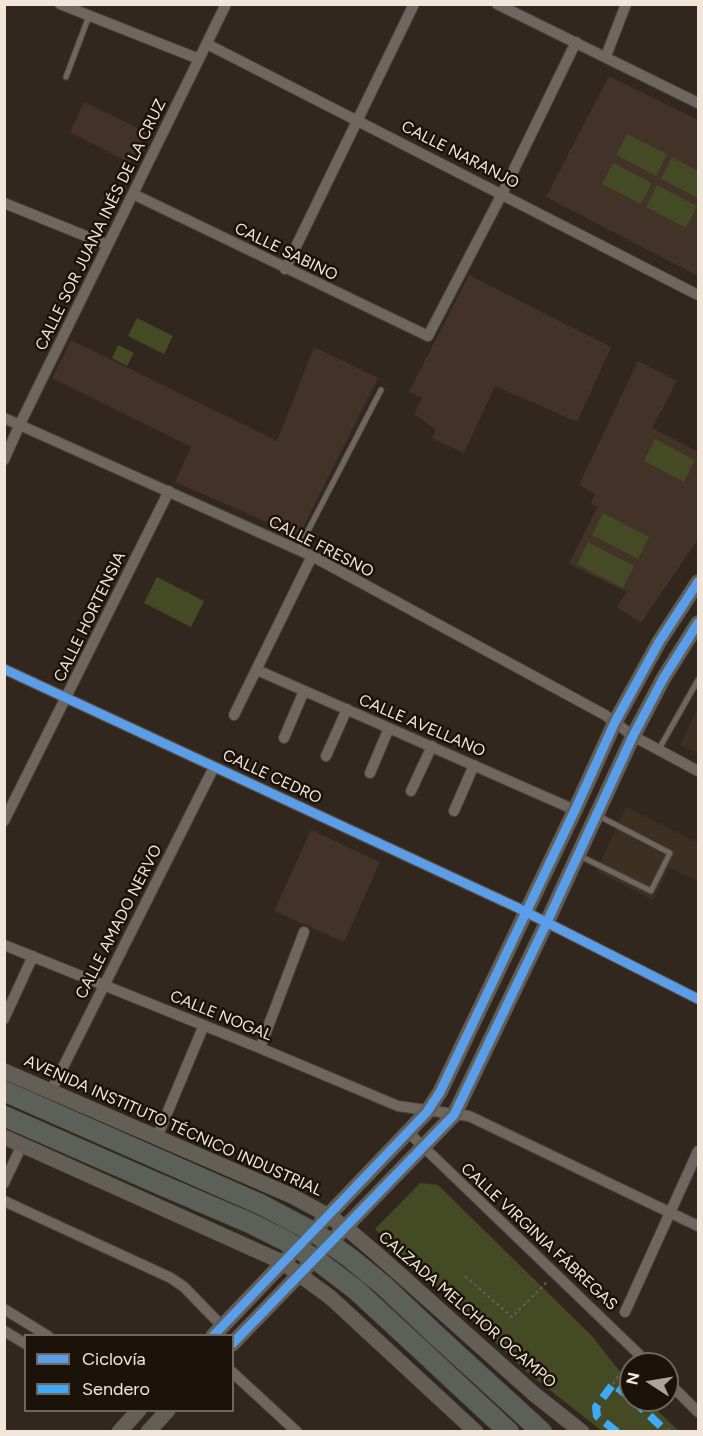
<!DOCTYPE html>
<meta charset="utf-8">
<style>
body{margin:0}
#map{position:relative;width:703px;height:1436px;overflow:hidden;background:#32271e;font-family:Figtree,sans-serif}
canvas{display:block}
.frame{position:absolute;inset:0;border:6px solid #f2e5da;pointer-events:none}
.legend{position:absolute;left:24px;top:1334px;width:210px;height:78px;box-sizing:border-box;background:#1b120a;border:2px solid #71665d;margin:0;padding:8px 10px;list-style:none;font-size:18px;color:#f2e5da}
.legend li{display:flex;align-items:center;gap:12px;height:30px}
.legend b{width:30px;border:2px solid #71665d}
.north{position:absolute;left:619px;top:1352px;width:60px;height:60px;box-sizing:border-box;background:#1b120a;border:2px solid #71665d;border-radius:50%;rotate:282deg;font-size:16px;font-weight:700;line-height:24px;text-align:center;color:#f2e5da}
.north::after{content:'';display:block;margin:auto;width:21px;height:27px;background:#afa298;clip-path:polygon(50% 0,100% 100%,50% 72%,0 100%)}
</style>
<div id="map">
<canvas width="703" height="1436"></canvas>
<div class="frame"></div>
<ul class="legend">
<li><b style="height:8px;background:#5a9eea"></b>Ciclovía</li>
<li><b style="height:8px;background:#3fa9f5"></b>Sendero</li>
</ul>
<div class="north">N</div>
</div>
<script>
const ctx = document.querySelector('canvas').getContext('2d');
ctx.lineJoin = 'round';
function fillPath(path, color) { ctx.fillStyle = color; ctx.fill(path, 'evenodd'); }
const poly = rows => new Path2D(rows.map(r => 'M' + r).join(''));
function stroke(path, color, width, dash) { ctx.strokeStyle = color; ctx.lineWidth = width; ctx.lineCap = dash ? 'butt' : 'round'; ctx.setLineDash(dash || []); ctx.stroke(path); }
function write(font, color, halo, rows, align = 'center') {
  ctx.font = font + ' Figtree,sans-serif'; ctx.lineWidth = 5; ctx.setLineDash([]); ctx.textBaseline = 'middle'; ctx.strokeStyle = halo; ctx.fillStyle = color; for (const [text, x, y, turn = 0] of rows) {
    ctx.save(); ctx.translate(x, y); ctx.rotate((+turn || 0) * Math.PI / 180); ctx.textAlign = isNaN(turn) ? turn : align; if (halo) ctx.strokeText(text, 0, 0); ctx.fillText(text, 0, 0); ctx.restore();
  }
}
const commercial = poly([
 [698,707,698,754,680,745],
 [626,807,698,843,698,882,669,867,653,900,596,871]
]);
const education = poly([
 [609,76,698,120,698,276,546,197],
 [84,102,146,132,130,163,70,132],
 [469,275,611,347,577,422,495,386,464,453,432,438,436,430,414,414,422,398,409,392],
 [71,340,277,441,314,347,378,378,299,536,175,482,191,447,52,378],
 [638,361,677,381,652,428,698,452,696,456,698,458,698,539,641,623,617,607,627,592,569,564,597,507,591,503,595,494,579,485],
 [311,830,380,862,344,942,274,911]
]);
const green = poly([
 [627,134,667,154,656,176,616,155],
 [672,157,698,171,698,198,661,179],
 [613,163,652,183,641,204,602,184],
 [657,185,697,206,686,228,646,207],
 [137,318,173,336,164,354,128,336],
 [118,345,134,353,127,366,112,358],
 [655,439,695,460,684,482,644,461],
 [603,513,649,537,638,559,592,535],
 [588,542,634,566,623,588,577,564],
 [157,577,204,601,191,627,144,603],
 [420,1183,438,1185,593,1337,631,1386,631,1400,646,1400,679,1431,602,1431,528,1373,375,1229]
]);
const path = poly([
 [465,1276,512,1317,548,1281],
 [613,1384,620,1373]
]);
const lane = poly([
 [66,77,89,16],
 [298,550,381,390],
 [659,749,698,680],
 [580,856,651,891,670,853,597,815]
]);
const street = poly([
 [60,4,199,59],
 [497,4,698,103],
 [207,44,698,295],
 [606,56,626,4],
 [133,194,428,336,502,194,576,42],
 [4,203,108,245],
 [285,269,414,4],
 [4,418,312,556,605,715,633,736,698,771],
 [4,460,20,424,226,4],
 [4,669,516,907,698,999],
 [257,670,575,810],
 [234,715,312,556],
 [284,738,304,691],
 [326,756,347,709],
 [370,773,389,728],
 [411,791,432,746],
 [454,811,474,765],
 [4,821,169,491],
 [4,945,260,1048,398,1106,469,1116,698,1226],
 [4,1019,33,956],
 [260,1048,304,932],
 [51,1091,214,767],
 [408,1132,649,1364],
 [157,1137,204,1025],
 [4,1183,22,1145],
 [4,1201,171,1278,184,1287,222,1326],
 [4,1309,48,1336],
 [625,1312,698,1151],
 [4,1331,26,1344],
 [232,1372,297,1432],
 [667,1381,698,1412]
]);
const secondary = poly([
 [4,1071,292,1196,327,1215,345,1227,377,1254,534,1394,582,1432],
 [4,1137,282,1262,330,1297,476,1432],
 [213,1336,427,1112,440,1092,575,810,615,722,659,642,698,582],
 [232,1344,454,1115,547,922,633,736,663,679,698,623],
 [119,1432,139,1410],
 [148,1432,168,1410]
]);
const highway = poly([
 [4,1091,167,1163],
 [4,1116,159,1184],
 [435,1334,542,1432],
 [421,1350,509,1432]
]);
const highwayBridge = poly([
 [167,1163,262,1205,317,1234,350,1258,383,1285,435,1334],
 [159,1184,250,1223,286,1241,318,1261,356,1290,421,1350]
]);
const quiet = poly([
 [633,1400,667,1432],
 [617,1432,597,1416,596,1407,613,1384,631,1398]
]);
const cycleway = poly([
 [4,669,516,907,698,999],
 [213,1336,427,1112,440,1092,575,810,615,722,659,642,698,582],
 [232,1344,454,1115,547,922,633,736,663,679,698,623]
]);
const streetNames = [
 ["CALLE NARANJO",460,155,27],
 ["CALLE SOR JUANA INÉS DE LA CRUZ",101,225,-64],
 ["CALLE SABINO",286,252,26],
 ["CALLE FRESNO",321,547,27],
 ["CALLE HORTENSIA",90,617,-64],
 ["CALLE AVELLANO",422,726,23],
 ["CALLE CEDRO",272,777,25],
 ["CALLE AMADO NERVO",119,922,-63],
 ["CALLE NOGAL",221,1016,22],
 ["AVENIDA INSTITUTO TÉCNICO INDUSTRIAL",173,1126,24],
 ["CALLE VIRGINIA FÁBREGAS",539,1237,43],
 ["CALZADA MELCHOR OCAMPO",467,1310,41]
];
fillPath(commercial, '#3b3021');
fillPath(education, '#423228');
fillPath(green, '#434a24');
stroke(lane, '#4c433c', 7);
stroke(street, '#4c433c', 12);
stroke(secondary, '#4c433c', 16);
stroke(highway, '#4c433c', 21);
stroke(path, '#675e57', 2, [3, 3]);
stroke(lane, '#6e665f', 5);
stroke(street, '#6e665f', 10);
stroke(secondary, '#635f57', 15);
stroke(highway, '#5b6159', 20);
stroke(highwayBridge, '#4c433c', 21, []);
stroke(highwayBridge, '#5b6159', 20);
stroke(quiet, '#3fa9f5', 8, [15, 8]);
stroke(cycleway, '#5a9eea', 9);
write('16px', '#f2e5da', '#1b120a', streetNames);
</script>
